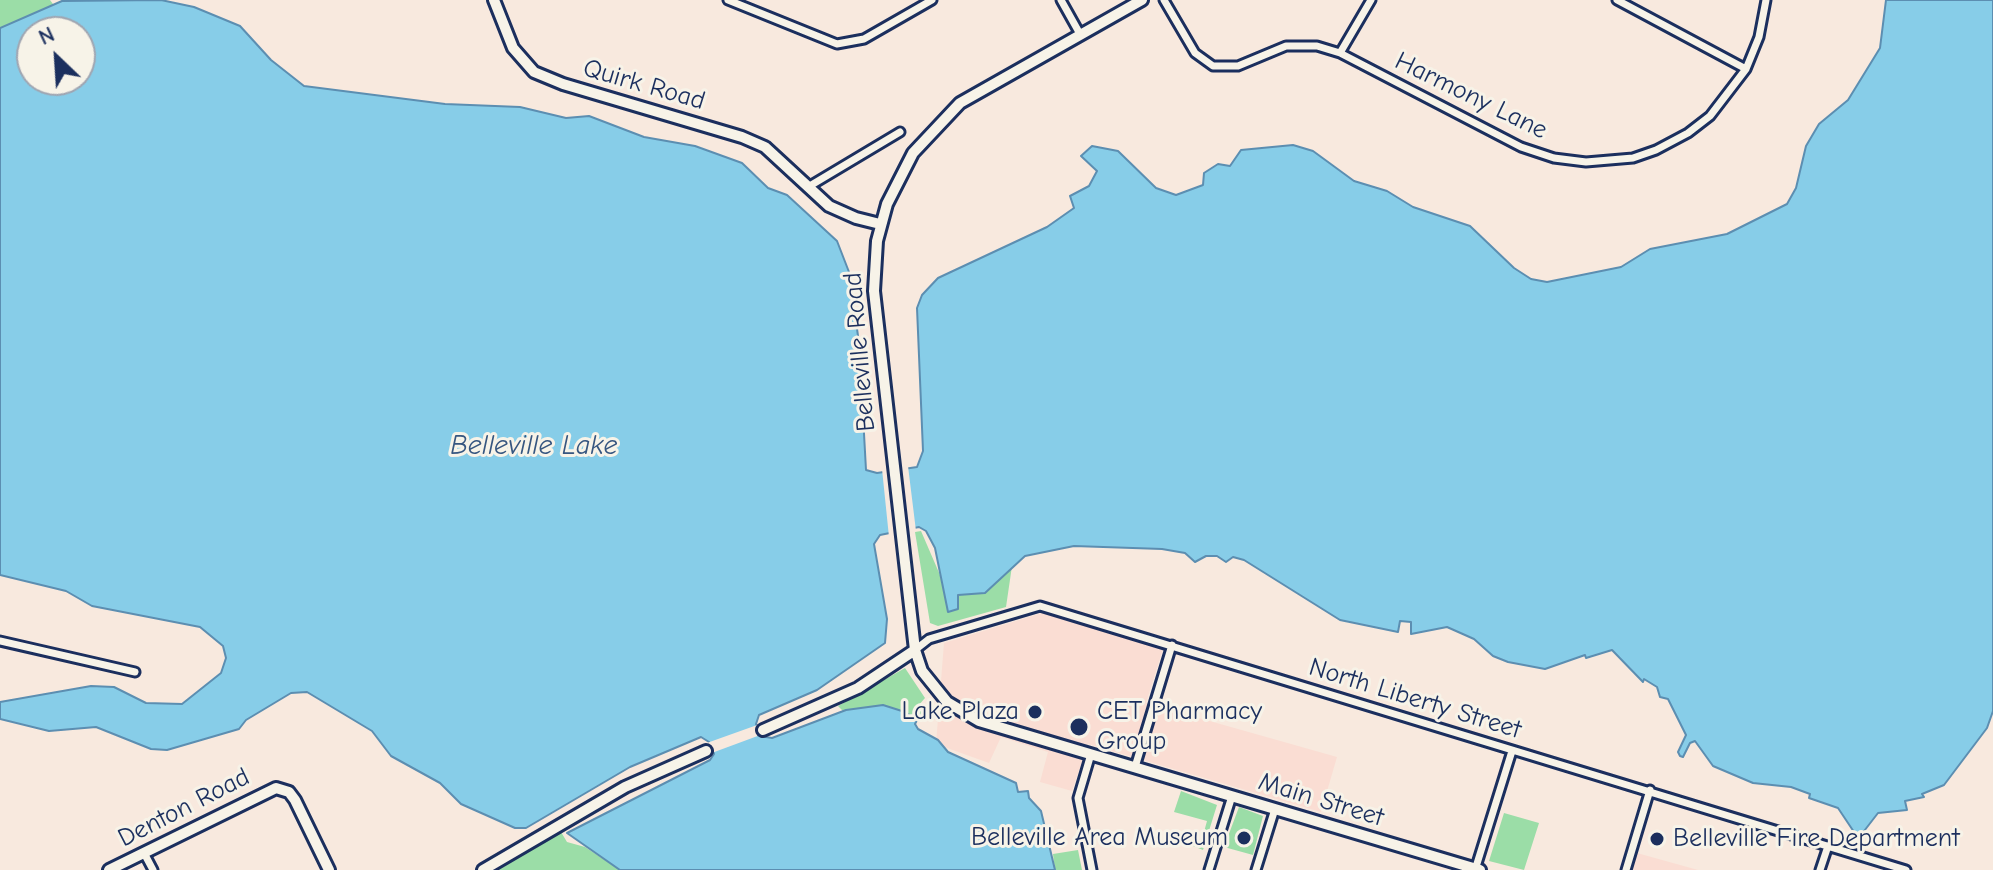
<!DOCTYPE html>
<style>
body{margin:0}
#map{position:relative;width:1993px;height:870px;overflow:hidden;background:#f8e9de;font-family:"Comic Neue",sans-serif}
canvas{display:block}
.north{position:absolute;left:16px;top:16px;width:80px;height:80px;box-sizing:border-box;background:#f7f3e8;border:2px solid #9fa5b1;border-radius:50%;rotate:335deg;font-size:22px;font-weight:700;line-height:32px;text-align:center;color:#1b2f5e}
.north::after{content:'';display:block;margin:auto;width:28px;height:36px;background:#1b2f5e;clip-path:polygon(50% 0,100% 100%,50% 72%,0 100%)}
</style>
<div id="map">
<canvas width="1993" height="870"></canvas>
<div class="north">N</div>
</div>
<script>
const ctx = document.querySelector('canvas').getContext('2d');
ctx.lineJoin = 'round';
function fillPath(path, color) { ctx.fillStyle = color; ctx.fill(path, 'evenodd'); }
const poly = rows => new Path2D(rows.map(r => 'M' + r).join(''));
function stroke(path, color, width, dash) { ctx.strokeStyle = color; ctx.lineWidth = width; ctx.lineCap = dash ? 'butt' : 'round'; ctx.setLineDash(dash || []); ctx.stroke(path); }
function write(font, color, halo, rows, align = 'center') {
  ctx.font = font + ' "Comic Neue",sans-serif'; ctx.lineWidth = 6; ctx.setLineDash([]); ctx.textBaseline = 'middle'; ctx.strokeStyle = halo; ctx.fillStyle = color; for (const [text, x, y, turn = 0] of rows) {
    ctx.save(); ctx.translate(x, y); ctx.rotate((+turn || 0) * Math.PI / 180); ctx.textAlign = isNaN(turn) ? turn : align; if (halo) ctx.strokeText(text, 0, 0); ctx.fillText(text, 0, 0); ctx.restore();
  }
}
const built = poly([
 [1042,613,1163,649,1146,703,1337,757,1321,812,1088,744,1072,791,1040,782,1048,752,1001,737,989,763,936,744,944,643],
 [1637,853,1698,870,1632,870]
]);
const green = poly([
 [0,0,50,0,74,32,32,32,0,82],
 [921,531,940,575,948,611,957,595,1012,566,1006,607,938,626,930,623,915,532],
 [905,668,925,698,918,706,923,710,917,720,905,712,883,705,843,711,838,706],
 [1181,791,1217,805,1203,850,1188,844,1189,839,1201,843,1207,821,1174,812],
 [1239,807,1263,816,1253,855,1224,847],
 [1504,813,1539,823,1524,870,1489,861],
 [561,832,567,842,585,847,620,870,497,870],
 [1078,850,1082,870,1055,870,1053,854]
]);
const water = poly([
 [161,0,194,7,240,26,271,60,304,86,445,104,520,107,566,118,589,116,644,137,695,146,742,163,768,188,787,195,837,241,849,272,859,343,866,470,877,473,917,467,923,451,917,308,922,295,938,278,1047,227,1074,208,1070,196,1089,186,1097,171,1081,156,1092,146,1118,151,1156,188,1176,195,1203,185,1204,173,1218,164,1230,166,1241,150,1293,145,1313,151,1354,181,1387,191,1413,207,1470,226,1514,268,1531,279,1547,282,1621,267,1650,249,1727,234,1787,204,1796,188,1806,146,1819,124,1848,100,1880,48,1886,0,1993,0,1993,711,1987,728,1944,785,1922,794,1924,797,1905,801,1907,810,1878,813,1861,835,1854,832,1838,808,1809,798,1810,794,1791,787,1753,783,1713,766,1695,741,1690,743,1683,757,1680,756,1678,752,1686,735,1668,699,1660,697,1657,687,1644,679,1643,682,1612,650,1586,658,1585,655,1545,669,1508,662,1493,656,1474,639,1447,627,1411,634,1411,622,1400,621,1398,632,1340,620,1244,560,1233,557,1226,562,1217,556,1206,556,1195,562,1185,553,1162,549,1074,546,1025,556,985,593,958,595,958,609,948,612,935,548,926,531,919,527,880,535,874,544,887,619,885,643,817,690,759,715,756,724,760,736,772,738,846,710,883,705,905,712,917,720,915,724,918,729,938,740,948,752,1016,783,1018,792,1028,791,1029,798,1041,811,1055,870,620,870,567,833,710,760,714,754,709,742,701,737,630,767,526,828,515,828,461,804,440,783,391,756,372,731,307,692,291,693,246,720,239,729,167,750,151,749,96,727,49,731,0,719,0,702,91,686,114,687,146,703,182,704,221,673,226,658,223,646,200,627,92,606,66,591,0,575,0,28,62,1,161,0],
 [32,32,80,32,80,80,32,80,32,32]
]);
const pier = poly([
 [908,466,916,531,889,537,882,469],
 [760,724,763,734,709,754,704,744]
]);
const street = poly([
 [728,0,837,44,864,39,932,0],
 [1061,0,1080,34],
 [1164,0,1195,53,1213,66,1238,66,1286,46,1317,46,1340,53,1521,147,1554,158,1586,162,1633,158,1656,150,1688,133,1710,116,1746,69,1759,37,1766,0],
 [1617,0,1746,69],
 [1340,53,1371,0],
 [808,187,900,132],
 [0,641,135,672],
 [915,650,929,639,1040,606,1906,870],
 [1091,754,1078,798,1092,870],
 [1135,767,1172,645],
 [144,853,153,870],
 [1209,870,1232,796],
 [1256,870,1275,809],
 [1475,870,1512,751],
 [1626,870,1650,790],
 [1820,870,1828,846]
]);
const secondary = poly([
 [494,0,513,48,534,72,563,84,742,137,765,147,829,206,856,218,880,224],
 [1142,0,960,103,913,153,887,204,877,241,874,291,915,650,922,671,947,702,979,721,1480,870],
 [763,730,858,688,915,650],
 [109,870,276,788,289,792,295,800,329,870],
 [483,870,625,787,706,751]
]);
const markers = [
 [1035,712,8,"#1b2f5e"],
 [1079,727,10,"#1b2f5e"],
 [1244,838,8,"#1b2f5e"],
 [1657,839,8,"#1b2f5e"]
];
const streetNames = [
 ["Quirk Road",644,85,16],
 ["Harmony Lane",1471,96,26],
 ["Belleville Road",860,352,-95],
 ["North Liberty Street",1415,699,17],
 ["Main Street",1321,800,17],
 ["Denton Road",184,808,-27]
];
const poiNames = [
 ["Lake Plaza",1019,712],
 ["CET Pharmacy",1097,712,"left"],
 ["Group",1097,742,"left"],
 ["Belleville Area Museum",1228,838],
 ["Belleville Fire Department",1673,839,"left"]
];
const waterNames = [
 ["Belleville Lake",534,446]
];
fillPath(built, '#faddd3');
fillPath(green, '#9bdda7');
fillPath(water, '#87cde8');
stroke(water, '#5c8eb1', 2);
fillPath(pier, '#f8e9de');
stroke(street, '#1b2f5e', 13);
stroke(secondary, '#1b2f5e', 16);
stroke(street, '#f7f3e8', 7);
stroke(secondary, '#f7f3e8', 10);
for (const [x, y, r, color] of markers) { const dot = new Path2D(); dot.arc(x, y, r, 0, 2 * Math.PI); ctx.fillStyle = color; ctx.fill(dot); stroke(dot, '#f7f3e8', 3); }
write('26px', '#1b2f5e', '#f7f3e8', streetNames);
write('26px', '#1b2f5e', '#f7f3e8', poiNames, 'right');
write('italic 28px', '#365680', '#f7f3e8', waterNames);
</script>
